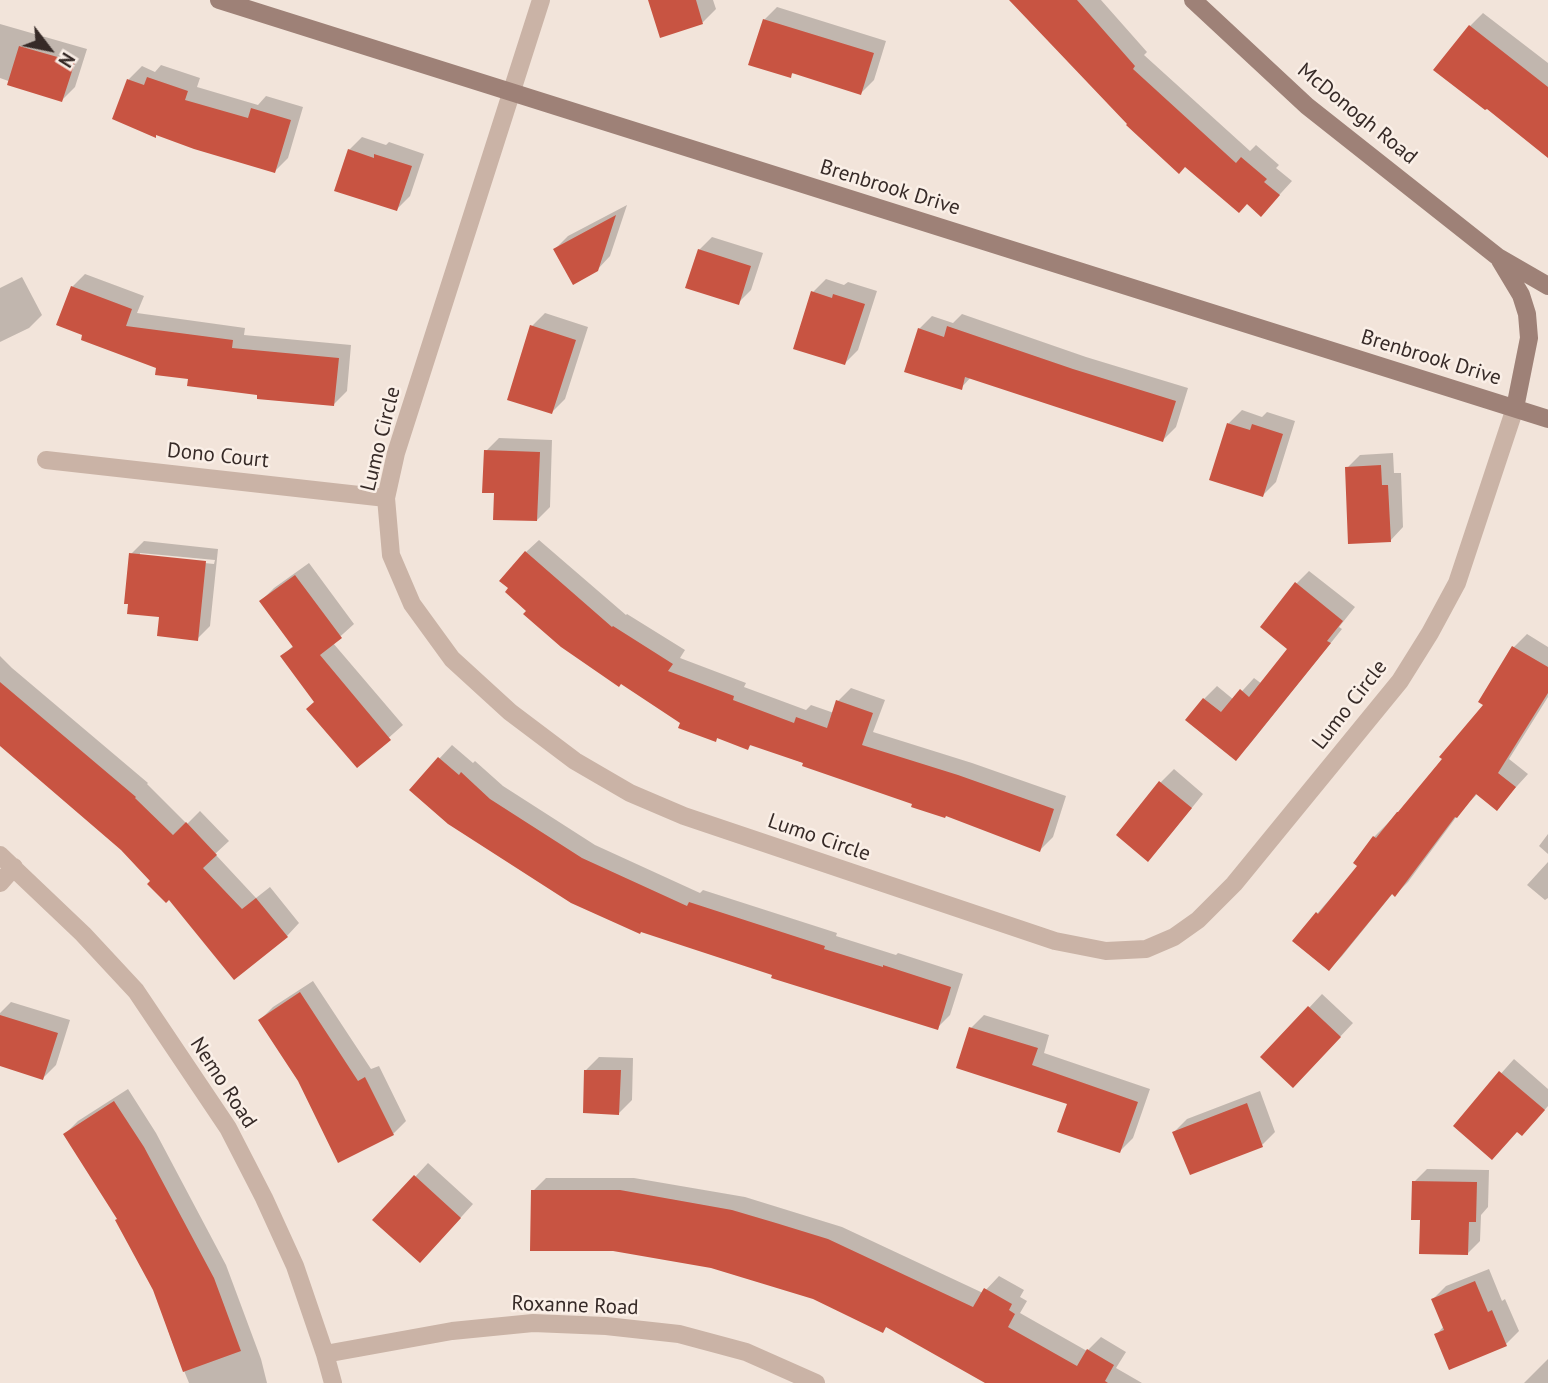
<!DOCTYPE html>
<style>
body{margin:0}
#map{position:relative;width:1548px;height:1383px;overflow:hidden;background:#f2e4da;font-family:"PT Sans",sans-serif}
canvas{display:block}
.north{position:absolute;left:14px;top:14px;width:70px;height:70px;-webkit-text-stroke:5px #faefe7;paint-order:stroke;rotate:122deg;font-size:19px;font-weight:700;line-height:28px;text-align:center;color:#362a27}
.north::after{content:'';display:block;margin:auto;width:24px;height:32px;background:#362a27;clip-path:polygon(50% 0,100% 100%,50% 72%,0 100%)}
</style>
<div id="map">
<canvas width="1548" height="1383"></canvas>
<div class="north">N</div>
</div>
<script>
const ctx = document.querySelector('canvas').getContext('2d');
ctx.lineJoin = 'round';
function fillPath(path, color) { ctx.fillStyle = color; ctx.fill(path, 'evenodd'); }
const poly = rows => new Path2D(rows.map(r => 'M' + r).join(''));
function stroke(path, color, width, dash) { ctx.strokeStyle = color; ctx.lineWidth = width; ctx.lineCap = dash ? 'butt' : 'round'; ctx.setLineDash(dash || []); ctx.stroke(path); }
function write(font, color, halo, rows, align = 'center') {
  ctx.font = font + ' "PT Sans",sans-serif'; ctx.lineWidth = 5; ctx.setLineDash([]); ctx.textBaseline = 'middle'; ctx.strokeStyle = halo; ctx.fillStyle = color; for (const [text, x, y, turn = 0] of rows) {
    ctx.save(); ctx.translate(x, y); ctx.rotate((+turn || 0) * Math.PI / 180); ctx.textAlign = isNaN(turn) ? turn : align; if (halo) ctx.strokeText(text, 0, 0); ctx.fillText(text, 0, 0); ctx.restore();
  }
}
const shadow = poly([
 [650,0,713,0,716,9,703,22,661,36],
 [1012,0,1101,0,1147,52,1144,55,1250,151,1256,145,1279,165,1276,168,1292,181,1261,215],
 [777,7,886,41,874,80,861,93,794,72,790,76,764,20],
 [1483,13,1548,63,1548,148,1436,69,1470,26],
 [0,24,87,49,75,87,62,100,0,78],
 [161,65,200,78,197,87,258,105,266,96,303,107,288,158,275,171,115,118,129,79,142,66,155,72],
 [362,137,386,145,389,142,424,154,410,196,397,209,349,150],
 [627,205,610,256,597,270,555,249,568,236],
 [712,237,763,253,751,290,738,303,699,250],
 [85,274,144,296,137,313,245,328,244,335,351,345,347,391,334,404,259,393,190,378,158,367,85,334,72,287],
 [22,277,42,315,29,328,0,342,0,288],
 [826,279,844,285,848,282,877,291,858,350,845,363,813,292],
 [545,313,588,327,565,399,552,412,532,326],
 [962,314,1086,357,1188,388,1176,427,1163,440,971,377,961,388,919,329,932,316,953,323],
 [1242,410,1262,417,1267,412,1295,421,1276,482,1263,495,1211,479,1229,423],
 [499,438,552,440,550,507,537,520,486,451],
 [1393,453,1394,473,1401,473,1403,527,1390,541,1347,468,1360,455],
 [539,540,626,615,627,614,685,650,680,658,746,683,744,687,806,710,811,705,834,713,838,701,851,688,885,700,873,732,972,763,1066,796,1053,837,1040,850,752,744,747,748,718,737,716,740,682,722,529,610,526,552],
 [144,541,218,549,210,626,197,639,161,616,131,554],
 [140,553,215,560,214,564,140,556],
 [309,563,354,624,333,643,403,725,357,766,316,702,282,656,294,645,261,601,274,588],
 [1309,571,1355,607,1339,627,1342,629,1249,745,1236,758,1204,699,1217,686,1234,700,1254,678,1262,684,1289,648,1296,584],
 [1527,634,1548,647,1548,697,1509,759,1528,774,1497,808,1478,793,1460,812,1408,882,1395,895,1393,893,1342,956,1329,969,1294,940,1359,866,1374,837,1407,804,1485,704,1481,702,1514,647],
 [0,656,12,668,148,783,147,784,187,824,200,811,229,841,215,854,256,898,270,887,299,923,287,936,169,898,122,849,0,743],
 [452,745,473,763,475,761,503,786,595,845,700,893,703,890,837,933,836,936,896,955,898,953,963,974,950,1015,937,1028,775,973,411,789],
 [1174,769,1203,794,1161,846,1148,859,1118,835,1161,782],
 [1548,834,1548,854,1539,846],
 [1548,862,1548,898,1545,900,1527,885],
 [313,981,371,1069,379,1066,406,1121,393,1134,299,1080,260,1020,273,1007],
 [1322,994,1353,1023,1306,1073,1263,1057],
 [11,1002,70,1020,56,1065,43,1078,0,1065,0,1013],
 [984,1015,1049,1035,1044,1053,1150,1089,1133,1138,1120,1151,1069,1103,971,1028],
 [599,1057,633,1058,632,1100,619,1113,586,1070],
 [1514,1059,1548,1089,1548,1106,1535,1121,1518,1131,1455,1125],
 [128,1089,156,1133,226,1265,261,1359,267,1383,189,1383,172,1341,154,1289,119,1218,65,1134,78,1121],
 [1260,1091,1275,1132,1262,1145,1191,1173,1174,1132,1187,1119],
 [428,1163,473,1204,433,1248,375,1220],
 [1427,1169,1489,1170,1488,1207,1481,1215,1480,1241,1467,1254,1422,1218,1414,1182],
 [546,1178,634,1178,745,1197,842,1227,983,1293,999,1276,1024,1290,1020,1297,1027,1301,1020,1313,1087,1351,1101,1337,1126,1352,1116,1368,1142,1383,987,1383,887,1326,882,1331,814,1298,533,1191],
 [1489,1269,1502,1301,1505,1299,1519,1331,1506,1344,1436,1335,1444,1326,1433,1299,1446,1286],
 [1548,1359,1548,1383,1524,1383]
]);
const building = poly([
 [648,0,696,0,703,24,660,38],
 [1009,0,1077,0,1135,66,1133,69,1236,163,1241,157,1267,179,1264,182,1280,195,1261,217,1247,204,1239,213,1185,167,1179,174,1126,125,1127,124],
 [763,19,874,53,861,95,792,73,791,78,748,65],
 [1469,25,1548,87,1548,158,1487,109,1485,110,1433,70],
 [19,46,75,62,62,102,7,85],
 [147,77,188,91,185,100,248,118,251,108,291,120,275,173,194,149,156,135,156,138,112,119,127,79,144,85],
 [348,149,374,158,374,154,412,166,397,211,334,191],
 [616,215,598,271,573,285,553,249],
 [698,249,751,266,739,305,685,288],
 [71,286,132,309,126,326,233,340,232,348,339,358,334,406,257,399,257,395,187,386,188,379,155,375,156,368,81,340,82,335,56,325],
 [811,291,832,298,833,294,865,304,845,365,793,349],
 [530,325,576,340,552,414,507,400],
 [947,326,1073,369,1176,401,1163,442,965,377,962,390,904,372,918,328,944,337],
 [1227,423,1250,430,1252,424,1283,434,1263,497,1209,480],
 [484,450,540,452,537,521,493,520,494,493,482,493],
 [1381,465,1382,485,1388,485,1391,542,1348,544,1345,467],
 [525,551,612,627,613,626,673,664,668,671,734,696,733,700,794,723,796,717,827,728,836,700,873,713,862,745,958,775,1054,809,1040,852,946,816,945,818,911,807,912,804,802,766,803,763,750,745,748,750,717,738,716,742,678,728,680,723,621,684,619,687,561,647,523,614,526,611,505,592,508,588,499,581],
 [129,553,206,561,198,641,157,636,159,617,127,614,128,604,124,604],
 [295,575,342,638,320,655,391,740,357,768,306,709,314,702,280,656,293,647,259,601],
 [1295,582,1343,621,1327,641,1331,643,1236,761,1185,720,1203,698,1221,712,1240,689,1249,697,1287,649,1260,627],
 [1512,646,1548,667,1548,693,1498,773,1516,787,1497,811,1476,794,1457,818,1455,817,1395,897,1392,894,1329,971,1292,941,1316,912,1318,914,1357,866,1353,863,1373,836,1376,838,1397,812,1398,812,1442,759,1439,757,1483,705,1478,702],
 [0,682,136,797,135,798,173,835,186,822,217,855,203,868,242,909,256,898,288,937,234,980,169,900,166,903,147,884,150,881,121,850,0,746],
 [438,757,459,775,461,772,490,799,582,858,687,906,689,902,825,946,824,949,883,967,883,965,951,987,938,1030,771,978,772,975,641,932,640,934,571,903,448,824,409,790],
 [1159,781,1192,808,1148,862,1116,835],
 [300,992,358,1081,365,1077,394,1135,338,1163,298,1081,258,1020],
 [1308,1006,1341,1037,1293,1088,1260,1057],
 [0,1015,58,1033,43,1080,0,1066],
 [969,1027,1038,1048,1032,1065,1138,1102,1120,1153,1057,1132,1067,1104,956,1068],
 [584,1070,621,1070,619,1115,583,1113],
 [1499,1071,1545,1110,1522,1136,1517,1132,1492,1160,1453,1126],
 [114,1101,144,1147,214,1278,241,1351,183,1372,153,1290,115,1220,117,1219,63,1134],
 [1247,1103,1263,1147,1190,1175,1172,1132],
 [414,1175,461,1218,420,1263,372,1220],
 [1412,1181,1477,1182,1476,1222,1469,1222,1468,1255,1419,1254,1420,1220,1411,1220],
 [531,1190,620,1190,732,1210,776,1223,828,1239,973,1307,984,1288,1012,1304,1009,1310,1015,1314,1008,1327,1077,1366,1087,1349,1114,1365,1105,1381,1108,1383,985,1383,886,1327,883,1333,813,1299,711,1268,613,1251,530,1251],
 [1475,1281,1488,1312,1492,1310,1507,1346,1449,1370,1434,1334,1444,1330,1431,1299]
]);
const street = poly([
 [541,0,396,453,386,498,391,555,412,604,452,659,510,712,575,761,630,793,684,816,1055,941,1106,951,1146,949,1174,937,1198,920,1234,884,1400,681,1430,633,1457,583,1515,408],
 [46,460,386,498],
 [0,855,83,934,136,991,228,1128,264,1198,295,1266,325,1354,333,1383],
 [0,883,14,867],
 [325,1354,452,1331,533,1323,606,1326,679,1334,746,1352,816,1383]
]);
const secondary = poly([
 [219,0,1548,419],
 [1193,0,1307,106,1498,257,1548,286],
 [1500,260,1521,295,1527,314,1529,338,1515,408]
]);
const streetNames = [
 ["McDonogh Road",1357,114,39],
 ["Brenbrook Drive",890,188,17],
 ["Brenbrook Drive",1431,358,17],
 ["Lumo Circle",381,439,-76],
 ["Dono Court",218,456,6],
 ["Lumo Circle",1350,705,-52],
 ["Lumo Circle",819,838,19],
 ["Nemo Road",223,1083,57],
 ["Roxanne Road",575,1306,2]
];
fillPath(shadow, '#0003');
fillPath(building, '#c85442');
stroke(street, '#cab3a6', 18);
stroke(secondary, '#9e8177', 18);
write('21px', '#362a27', '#faefe7', streetNames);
</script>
